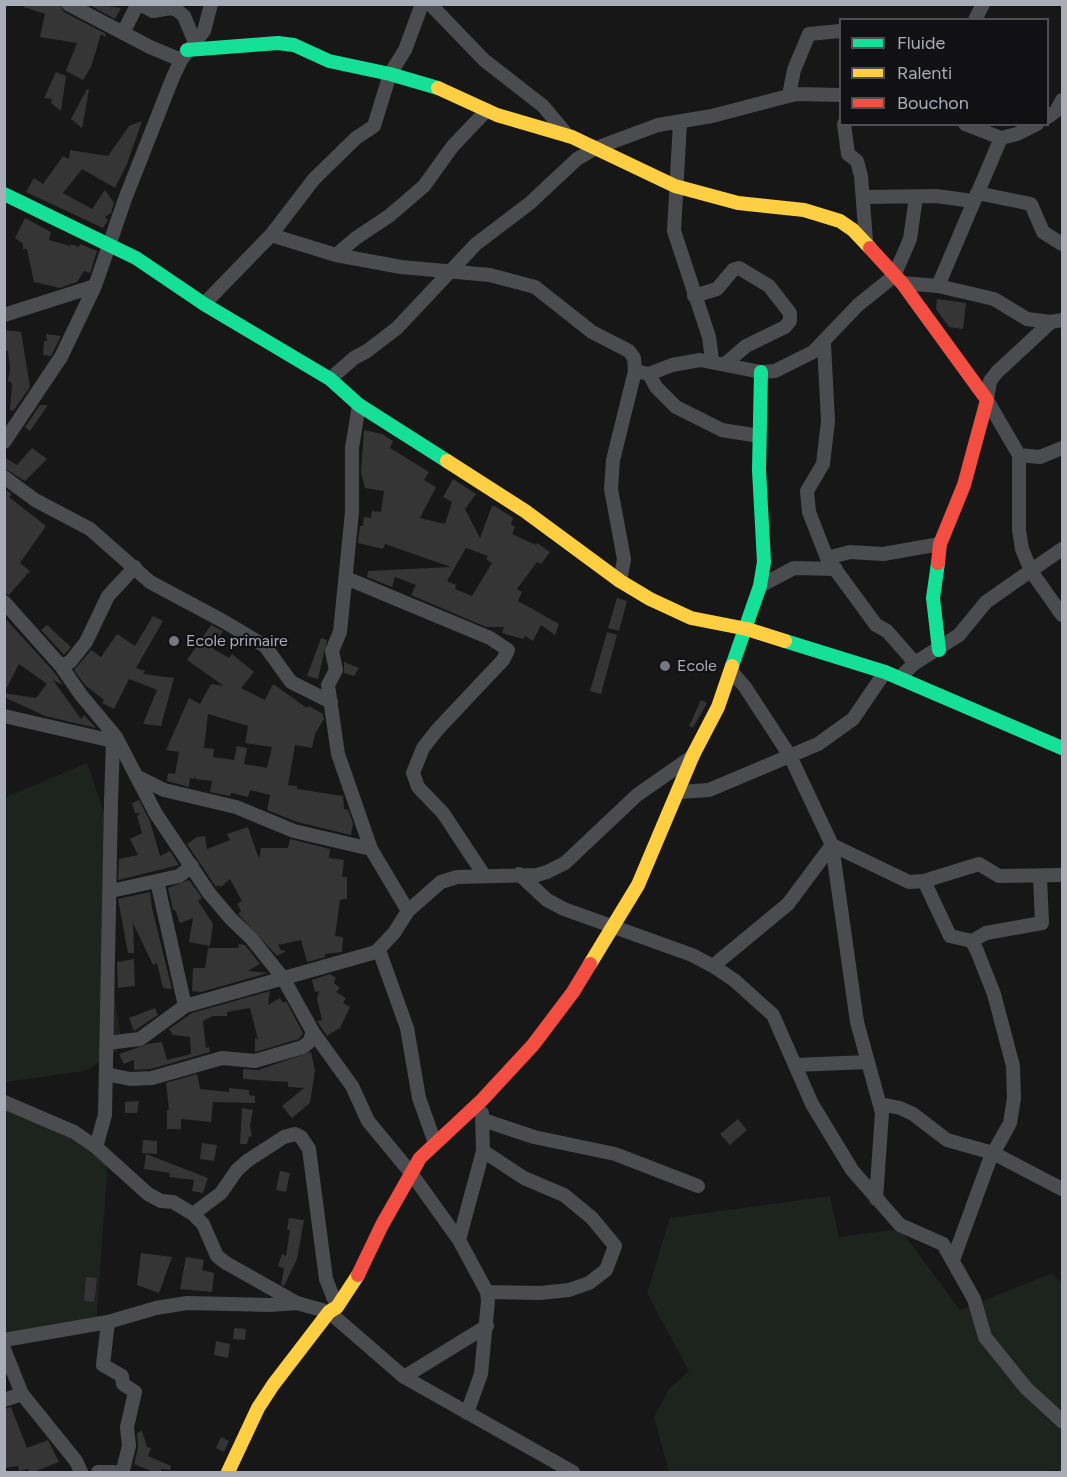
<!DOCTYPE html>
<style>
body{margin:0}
#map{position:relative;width:1067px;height:1477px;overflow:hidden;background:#171717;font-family:Figtree,sans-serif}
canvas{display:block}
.frame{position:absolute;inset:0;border:6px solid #a8adb8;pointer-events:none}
.legend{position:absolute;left:839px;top:18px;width:210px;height:108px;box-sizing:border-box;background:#111113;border:2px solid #4d4f55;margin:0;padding:8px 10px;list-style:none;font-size:18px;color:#a8adb8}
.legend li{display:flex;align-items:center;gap:12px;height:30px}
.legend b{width:30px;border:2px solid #4d4f55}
</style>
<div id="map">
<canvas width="1067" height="1477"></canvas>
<div class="frame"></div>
<ul class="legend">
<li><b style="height:8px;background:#16e098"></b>Fluide</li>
<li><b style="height:8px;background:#ffcf43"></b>Ralenti</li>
<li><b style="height:8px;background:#f24e42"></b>Bouchon</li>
</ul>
</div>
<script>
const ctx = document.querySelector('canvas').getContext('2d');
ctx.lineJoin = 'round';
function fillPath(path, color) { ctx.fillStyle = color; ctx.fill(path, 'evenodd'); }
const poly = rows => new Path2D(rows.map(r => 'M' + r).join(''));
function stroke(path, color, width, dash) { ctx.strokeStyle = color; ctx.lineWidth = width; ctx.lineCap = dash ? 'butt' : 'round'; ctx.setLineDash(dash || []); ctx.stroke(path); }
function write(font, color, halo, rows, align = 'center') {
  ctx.font = font + ' Figtree,sans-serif'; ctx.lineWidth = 4.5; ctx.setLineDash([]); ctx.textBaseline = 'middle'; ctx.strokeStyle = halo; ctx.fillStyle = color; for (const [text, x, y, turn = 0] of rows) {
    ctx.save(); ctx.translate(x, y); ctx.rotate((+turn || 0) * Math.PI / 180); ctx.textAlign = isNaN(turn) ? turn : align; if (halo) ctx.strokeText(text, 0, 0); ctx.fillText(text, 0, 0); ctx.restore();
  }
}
const green = poly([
 [87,763,114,844,110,970,122,1045,109,1057,84,1071,5,1082,4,798],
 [4,1100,108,1161,96,1327,5,1336],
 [830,1196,839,1237,900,1229,960,1310,1050,1274,1062,1282,1062,1472,1054,1469,1049,1472,669,1472,654,1417,669,1389,689,1371,647,1293,670,1218]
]);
const building = poly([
 [24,4,59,4,64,12,106,34,105,37,101,34,91,67,83,80,66,71,77,43,40,37,45,14,24,7],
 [88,4,94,4,121,8,115,19],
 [56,72,66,76,61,111,51,103,52,99,44,98],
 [87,89,89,90,82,128,71,119],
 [142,121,127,164,115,188,82,169,63,193,92,209,105,190,114,203,111,213,105,217,108,220,103,228,26,192,34,178,43,184,63,156,69,159,70,150,108,156,129,126],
 [25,218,51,232,49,240,70,246,71,244,79,247,80,244,97,251,90,273,84,271,77,282,60,288,34,282,27,249,23,249,23,244,15,238],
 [937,299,966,303,963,329,949,327,936,309],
 [5,330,21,332,30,387,14,410,10,411,12,383,8,381,10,369,8,351,5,351],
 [46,334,61,336,51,356,43,355,44,341,47,341],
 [40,405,48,405,30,431,25,427],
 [364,430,382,434,393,441,390,448,429,472,424,480,436,487,420,518,445,524,452,502,443,497,453,479,476,494,465,509,480,538,492,506,495,506,513,518,511,524,515,527,512,534,536,545,537,543,550,552,541,564,537,562,517,589,522,592,518,601,559,624,555,635,541,625,533,641,525,636,523,639,502,633,504,627,486,627,411,595,416,585,395,577,392,587,367,577,368,571,451,567,385,544,383,549,358,543,360,526,363,526,364,517,371,518,372,511,381,512,384,491,365,488,361,472],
 [466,548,488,556,486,559,492,563,472,596,455,589,456,585,447,581],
 [32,448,47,459,25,481,4,468,4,457,17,465],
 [4,489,12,494,9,497,46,526,20,563,30,571,9,595,4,593],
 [617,598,627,601,619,631,608,628],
 [153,616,163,621,136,668,145,671,143,674,174,678,161,726,143,724,157,690,129,679,114,709,102,703,104,700,85,685,74,670,91,650,101,657,117,634,135,646],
 [4,617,54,672,63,685,53,680,81,719,84,715,96,728,45,716,4,697,4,693,36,698,47,684,19,664,4,693],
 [47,625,71,647,64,655,41,630],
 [211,625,223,631,212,648,229,658,232,654,254,672,241,688,265,700,273,684,307,708,309,706,323,714,324,719,315,734,312,748,295,745,288,785,297,786,297,789,343,796,344,809,348,810,353,823,351,835,297,822,267,810,270,795,250,790,248,797,231,793,230,796,210,792,212,781,196,779,194,774,195,779,190,778,189,787,167,781,168,773,175,774,179,752,166,750,189,698,200,704,211,684,224,686,187,660],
 [208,714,248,726,245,743,272,747,267,768,244,764,247,748,237,746,234,760,213,757,214,749,204,748],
 [607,632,617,635,601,694,590,691],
 [321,638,327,640,318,679,307,676],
 [344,662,359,668,354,676,344,673],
 [701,700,707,703,693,728,689,726],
 [139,800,150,821,160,856,170,851,179,865,118,880,119,859,138,855,130,839,142,833,137,816,141,813,135,813,132,803],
 [248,827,259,859,261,848,288,848,290,839,330,849,329,858,344,860,342,877,347,877,347,899,340,900,335,936,343,937,342,952,325,954,325,957,307,962,301,940,278,945,281,950,286,951,277,956,238,914,241,911,237,904,242,901,230,879,221,887,218,885,216,887,187,844,197,837,205,836,207,849,230,840,227,834],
 [189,880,202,898,198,901,213,924,210,946,189,942,193,918,180,923,175,910,173,910,168,888],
 [150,892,152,908,172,989,163,988,157,963,153,965,133,923,134,953,128,953,118,899],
 [239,944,245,945,260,964,248,971,268,973,201,992,192,991,193,968,205,968,208,948,238,948],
 [134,959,135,986,118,988,117,962],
 [330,974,336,978,334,983,340,988,336,992,346,998,343,1003,350,1007,340,1028,327,1036,317,1021,322,1020,317,999,319,991,315,992,312,980],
 [270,991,268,1005,280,998,283,1003,286,1001,303,1033,299,1039,255,1052,255,1038,258,1039,250,1008,227,1012,227,1016,213,1016,203,1021,206,1048,209,1047,210,1052,151,1069,134,1070,134,1060,124,1064,119,1054,148,1044,162,1042,167,1060,191,1054,190,1037,173,1035,169,1029,192,1013],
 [155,1008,158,1015,134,1031,129,1018],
 [311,1052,315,1071,310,1103,292,1118,282,1106,304,1088,288,1087,288,1082,243,1079,243,1069,258,1070],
 [197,1074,200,1089,229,1092,229,1088,249,1090,249,1095,255,1096,255,1103,213,1102,211,1122,181,1119,181,1129,167,1129,167,1110,169,1110,166,1083],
 [139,1101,137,1113,125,1113,125,1102],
 [242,1108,253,1110,250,1125,252,1137,249,1136,247,1144,240,1144],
 [738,1119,747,1130,730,1145,720,1134],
 [143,1140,157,1141,157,1154,142,1153],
 [202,1143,217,1145,214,1161,200,1159],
 [146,1154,208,1178,203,1193,192,1191,194,1180,169,1177,170,1173,144,1169],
 [280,1171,290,1173,286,1192,276,1190],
 [289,1218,304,1220,297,1259,284,1286,281,1284,284,1269,278,1266,282,1254,286,1256,290,1230,287,1230],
 [141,1253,172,1257,159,1293,137,1285],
 [186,1257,204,1260,202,1270,214,1273,212,1292,180,1289],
 [86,1277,97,1278,94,1302,84,1301],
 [234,1328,246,1329,245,1340,233,1339],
 [216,1341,230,1344,228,1358,214,1355],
 [11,1407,27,1448,48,1440,59,1462,31,1473,28,1469,19,1471,18,1466,4,1468,4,1409],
 [142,1431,147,1447,151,1448,148,1456,171,1466,170,1470,162,1469,160,1473,156,1473,134,1464,138,1448,137,1433],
 [221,1437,229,1441,224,1452,216,1448]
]);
const street = poly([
 [68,4,150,47,181,60],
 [430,4,484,60,543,106,568,136],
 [142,5,153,11,171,8,177,10,184,16,194,40],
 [975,20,983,4],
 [123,33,135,9,144,4],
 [789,95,794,70,809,34,840,31],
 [1048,117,1056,111,1062,100],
 [680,122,674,231,709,337,712,360],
 [844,124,848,154,857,161,861,176,866,241],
 [965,124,1001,138,1017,134,1037,124],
 [977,193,1031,204,1043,232,1062,244],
 [864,197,936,196,973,201],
 [271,235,336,255,401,267,490,275,535,287,592,332,629,351,634,358,635,371,649,374,672,365,700,360,761,372,775,371,813,352,858,305,894,276,910,239,916,197],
 [336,255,356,238,389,216,424,186,452,147,487,110],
 [902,283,938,286,994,299,1027,319,1051,322,1062,320],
 [938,286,1001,138],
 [694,296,717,289,733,270,739,268,769,286,790,313,790,321,785,327,746,346,725,364],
 [204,304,271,235,314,179,356,138,374,126,390,74,405,50,422,4],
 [4,315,95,286],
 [1051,322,997,372,990,381,987,400,1019,455,1019,530,1022,549,1031,571,1062,615],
 [824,344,828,421,823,464,807,491,809,512,827,558,876,625,887,631,915,663],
 [649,374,656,387,676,407,722,430,759,436],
 [330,379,354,358,367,351,397,328,476,244,530,203,577,159,596,148,658,125,712,116,796,94,840,95],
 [359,405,352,448,352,512,340,632,332,651,336,670,328,685,338,754,371,849,408,911],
 [4,442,61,357,95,286,125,199,173,77,181,60,204,31,211,4],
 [1019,455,1040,457,1062,448],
 [4,477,35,500,90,529,150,582,223,621,265,646,291,682,331,702],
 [827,558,850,552,883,554,940,544],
 [346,578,490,638,508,650,503,660,438,729,423,748,413,773,418,787,443,813,484,875],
 [620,581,624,559,611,489,613,460,635,371],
 [760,586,794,568,836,569],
 [4,602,61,666,81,695,116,737,156,814,209,893,231,919,251,938,283,978,313,1032,352,1086,368,1121,411,1173,459,1240,487,1292,488,1301,481,1374,467,1413],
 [61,666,70,662,86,642,108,596,135,567],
 [732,672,745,687,790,756,832,845,857,1022,882,1113,876,1199],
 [899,678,915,663,959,635,986,602,1062,549],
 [4,716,113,741],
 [136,776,164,790,236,807,294,831,371,849],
 [679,792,709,790,818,744,853,719,885,672],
 [519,874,547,900,564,909,692,955,713,966,734,980,773,1015,812,1104,852,1170,900,1225,943,1244,974,1299,985,1337,1026,1388,1062,1421],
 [157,881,185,1006],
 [924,881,950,936,972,941,977,951,994,994,1013,1066,1014,1098,1010,1123,990,1159,953,1260],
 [111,891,179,876,192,866],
 [972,941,986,933,1042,923,1040,877],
 [379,950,407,1028,419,1098,435,1143],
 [713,966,788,904,832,845,909,882,924,881,979,864,999,876,1062,875],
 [107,1043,140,1039,185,1006,376,952,394,933,408,911,441,882,457,877,537,875,547,872,565,863,637,795,693,756],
 [795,1065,868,1062],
 [106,1074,130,1079,152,1078,222,1058,255,1061,303,1047,309,1042,313,1032],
 [4,1102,74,1132,96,1147,148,1194,161,1201,173,1202,193,1214,203,1224,217,1256,226,1263,297,1303,329,1312,404,1377,573,1472],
 [880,1104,900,1108,913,1114,947,1140,993,1153,1062,1189],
 [483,1120,534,1137,615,1154,698,1186],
 [96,1147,105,1115,111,802,113,741,116,737],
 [483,1151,524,1178,564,1195,592,1218,615,1246,606,1270,589,1283,569,1290,540,1293,487,1292],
 [193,1214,221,1193,237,1170,247,1161,284,1137,295,1134,301,1137,309,1149,326,1279,337,1307],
 [459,1240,483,1151,482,1113],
 [108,1322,103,1365,122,1376,123,1384,135,1392,127,1427,129,1446,123,1470,118,1472],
 [4,1340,108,1322,156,1308,187,1303,270,1305,297,1303],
 [4,1349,22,1394,76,1461,81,1472],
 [404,1377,487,1326],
 [4,1400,22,1394],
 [98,1472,114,1472]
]);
const fast = poly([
 [187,50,278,43,294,45,329,61,390,74,438,88],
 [4,194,136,258,204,304,330,379,359,405,447,461],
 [938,563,933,598,939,650],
 [785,641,885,672,1062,748],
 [732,666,760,586,764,562,759,470,761,372]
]);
const slow = poly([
 [438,88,497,115,572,137,675,186,738,203,804,210,840,221,853,230,870,248],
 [447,461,525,511,620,581,650,599,691,618,747,629,785,641],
 [590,964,638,885,693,755,718,707,732,666],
 [228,1472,258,1408,273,1385,329,1312,337,1307,358,1275]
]);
const jam = poly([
 [870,248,902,283,987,400,964,485,940,544,938,563],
 [358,1275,382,1225,420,1158,482,1100,533,1045,573,992,590,964]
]);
const markers = [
 [174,641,6,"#757880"],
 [665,666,6,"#757880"]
];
const poiNames = [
 ["Ecole primaire",186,641],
 ["Ecole",677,666]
];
fillPath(green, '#1d241e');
fillPath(building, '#353536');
stroke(street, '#4b4c50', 14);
stroke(fast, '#16e098', 14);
stroke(slow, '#ffcf43', 14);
stroke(jam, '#f24e42', 14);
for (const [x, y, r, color] of markers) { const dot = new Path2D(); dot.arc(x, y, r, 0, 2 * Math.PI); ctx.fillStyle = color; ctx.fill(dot); stroke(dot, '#111113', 2); }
write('16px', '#a8adb8', '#111113', poiNames, 'left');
</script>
